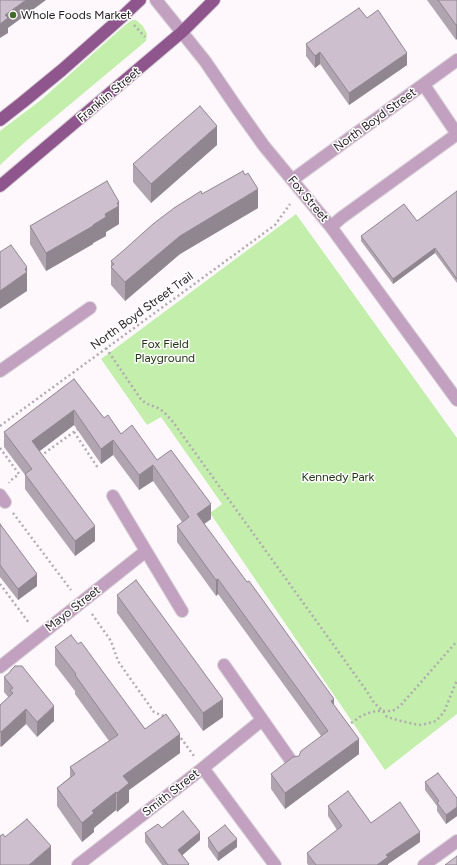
<!DOCTYPE html>
<style>
body{margin:0}
canvas{display:block;background:#fef8fd}
</style>
<canvas width="457" height="865"></canvas>
<script>
const ctx = document.querySelector('canvas').getContext('2d');
ctx.lineJoin = 'round';
function fillPath(path, color) { ctx.fillStyle = color; ctx.fill(path, 'evenodd'); }
const poly = rows => new Path2D(rows.map(r => 'M' + r).join(''));
function stroke(path, color, width, dash) { ctx.strokeStyle = color; ctx.lineWidth = width; ctx.lineCap = dash ? 'butt' : 'round'; ctx.setLineDash(dash || []); ctx.stroke(path); }
function write(font, color, halo, rows, align = 'center') {
  ctx.font = font + ' Figtree,sans-serif'; ctx.lineWidth = 3; ctx.setLineDash([]); ctx.textBaseline = 'middle'; ctx.strokeStyle = halo; ctx.fillStyle = color; for (const [text, x, y, turn = 0] of rows) {
    ctx.save(); ctx.translate(x, y); ctx.rotate((+turn || 0) * Math.PI / 180); ctx.textAlign = isNaN(turn) ? turn : align; if (halo) ctx.strokeText(text, 0, 0); ctx.fillText(text, 0, 0); ctx.restore();
  }
}
const green = poly([
 [132,20,136,20,143,26,147,34,146,41,25,142,0,165,0,131,41,100,124,26],
 [296,214,457,438,457,714,385,770,210,513,222,504,161,417,147,425,101,359]
]);
const path = poly([
 [134,25,145,37],
 [106,348,140,398,145,403,158,408,164,412,173,422,366,690,374,703,383,711,387,717,401,721,419,725,425,724,436,721,444,712,457,680],
 [0,426,275,225,290,204],
 [74,432,98,468],
 [0,448,19,474,10,481,9,483],
 [41,457,46,452,78,429],
 [13,513,71,590],
 [0,584,29,623],
 [92,614,111,641,118,661,127,674,154,712,166,717],
 [347,726,361,716,369,713,376,711,392,711,396,709,401,705,457,641],
 [178,734,194,756]
]);
const minor = poly([
 [156,0,205,61,237,108,264,146,331,227,457,400],
 [424,85,457,134],
 [292,180,457,60],
 [331,227,341,218,457,134],
 [0,371,90,308],
 [0,495,5,502],
 [113,496,182,611],
 [224,665,294,765],
 [0,667,146,551],
 [203,768,275,865],
 [78,865,203,768,262,720],
 [424,865,457,841]
]);
const major = poly([
 [0,120,23,102,62,70,123,16,140,0],
 [0,186,182,32,214,0]
]);
const wall = poly([
 [427,0,457,0,456,40],
 [367,18,407,65,349,105,320,64,315,68,306,56,306,44],
 [217,145,151,203,133,182,133,164],
 [457,191,457,283,435,253,393,284,361,241,361,236,417,221],
 [202,194,258,208,180,254,125,301,111,285,111,261],
 [119,220,119,224,106,232,106,236,93,243,93,244,46,271,30,244,30,226],
 [74,379,104,418,121,434,157,460,211,519,204,524,334,705,359,754,285,809,271,789,271,774,299,756,321,736,218,594,216,596,177,542,177,526,182,522,153,481,139,490,113,455,101,464,74,425,39,451,95,541,75,556,25,489,25,475,4,447,4,432],
 [0,524,37,586,18,600,0,577],
 [117,595,223,717,203,731,117,613],
 [78,644,145,729,180,753,129,790,129,802,117,812,116,810,94,828,94,832,82,842,57,806,57,788,70,777,70,767,109,741,75,694,75,691,55,665,55,647],
 [4,677,54,721,37,737,26,724,1,747,0,746,0,705,9,698,4,692],
 [425,782,457,798,457,816,446,824,437,811,437,806,425,790],
 [328,806,371,823,420,842,388,864,388,865,308,865,307,863,307,853,337,830,328,816],
 [162,828,200,840,182,855,189,865,162,865,145,842,145,833],
 [208,838,237,847,218,861,208,847]
]);
const shadedWall = poly([
 [26,0,46,0,8,28,8,33,0,38,0,24,5,15],
 [457,24,457,39,456,40,456,25],
 [320,52,320,64,315,68,315,56],
 [407,53,407,65,349,105,349,93],
 [217,126,217,145,151,203,151,184],
 [258,189,258,208,180,254,125,301,125,282,180,236],
 [119,202,119,224,106,232,106,236,93,243,93,244,46,271,46,253,93,225,117,203],
 [435,248,435,253,393,284,393,279],
 [27,267,27,291,0,309,0,291],
 [74,410,74,425,32,457,32,441],
 [113,440,113,455,101,464,101,449],
 [153,465,153,481,139,490,139,475],
 [211,504,211,519,197,529,197,514],
 [95,526,95,541,75,556,75,541],
 [37,574,37,586,18,600,18,589],
 [218,579,218,594,216,596,216,580],
 [223,699,223,717,203,731,203,713],
 [334,699,334,714,331,701],
 [54,706,54,721,37,737,37,722],
 [26,709,26,724,1,747,1,732],
 [180,734,180,753,129,790,129,802,117,812,117,793,123,776],
 [359,739,359,754,285,809,285,793],
 [116,792,116,810,94,828,94,832,82,842,82,823,92,811],
 [457,807,457,816,446,824,446,815],
 [200,832,200,840,178,859,178,850],
 [420,832,420,842,388,864,388,865,377,865,386,855],
 [237,839,237,847,218,861,218,853],
 [51,846,51,865,29,865]
]);
const building = poly([
 [0,0,26,0,5,15,8,18,0,24,0,0],
 [438,0,457,0,457,24,456,25,438,0],
 [359,8,367,18,378,10,407,53,349,93,320,52,315,56,306,44,359,8],
 [200,106,217,126,151,184,133,164,200,106],
 [243,171,245,175,248,173,258,189,180,236,125,282,111,267,114,264,111,261,124,250,153,224,174,208,201,191,202,194,243,171],
 [107,181,119,202,117,203,119,206,105,214,106,217,93,225,93,226,46,253,30,226,107,181],
 [457,191,457,279,435,248,393,279,361,236,404,204,417,221,457,191],
 [11,245,27,267,25,269,27,272,0,291,0,252,11,245],
 [74,379,104,418,108,415,121,434,132,425,157,460,171,450,211,504,197,514,247,582,249,581,334,699,331,701,359,739,285,793,271,774,293,757,299,756,301,751,328,731,218,579,216,580,177,526,189,517,153,465,139,475,113,440,101,449,74,410,32,441,95,526,75,541,25,474,32,469,4,432,74,379],
 [0,524,37,574,18,589,0,565,0,524],
 [136,580,223,699,203,713,117,595,136,580],
 [71,635,78,644,81,642,145,729,166,714,180,734,123,776,129,783,117,793,116,792,92,811,94,813,82,823,57,788,75,774,70,767,118,735,75,675,76,674,55,647,71,635],
 [15,666,22,666,54,706,37,722,26,709,1,732,0,731,0,705,13,693,10,690,13,688,4,677,10,672,11,670,15,666],
 [438,773,457,798,457,807,446,815,437,803,439,801,425,782,438,773],
 [348,791,371,823,400,802,420,832,386,855,388,857,377,865,316,865,307,853,342,826,328,806,348,791],
 [183,811,200,832,178,850,189,864,188,865,168,865,145,833,158,824,162,828,183,811],
 [27,819,51,846,29,865,0,865,0,836,3,834,5,837,27,819],
 [225,825,237,839,218,853,208,838,225,825],
 [457,856,457,865,445,865,457,856]
]);
const markers = [
 [13,15,4,"#436c28"]
];
const poiNames = [
 ["Whole Foods Market",21,15]
];
const streetNames = [
 ["Franklin Street",109,95,-40],
 ["North Boyd Street",375,120,-36],
 ["Fox Street",308,199,50],
 ["North Boyd Street Trail",142,311,-36],
 ["Mayo Street",73,609,-38],
 ["Smith Street",171,793,-38]
];
const parkNames = [
 ["Fox Field",165,344],
 ["Playground",165,358],
 ["Kennedy Park",338,477]
];
fillPath(green, '#c3eeac');
stroke(minor, '#dad4d9', 14);
stroke(major, '#dad4d9', 14);
stroke(path, '#b1abb0', 2.5, [2, 3]);
stroke(minor, '#c1a1bf', 12);
stroke(major, '#8e568d', 12);
fillPath(wall, '#b0a4b0');
fillPath(shadedWall, '#908690');
fillPath(building, '#cdbfcd');
stroke(building, '#908690', 1);
for (const [x, y, r, color] of markers) { const dot = new Path2D(); dot.arc(x, y, r, 0, 2 * Math.PI); ctx.fillStyle = color; ctx.fill(dot); stroke(dot, '#fff', 1.5); }
write('12px', '#201a1f', '#fff', poiNames, 'left');
write('12px', '#201a1f', '#fff', streetNames);
write('12px', '#203513', '#fff', parkNames);
</script>
